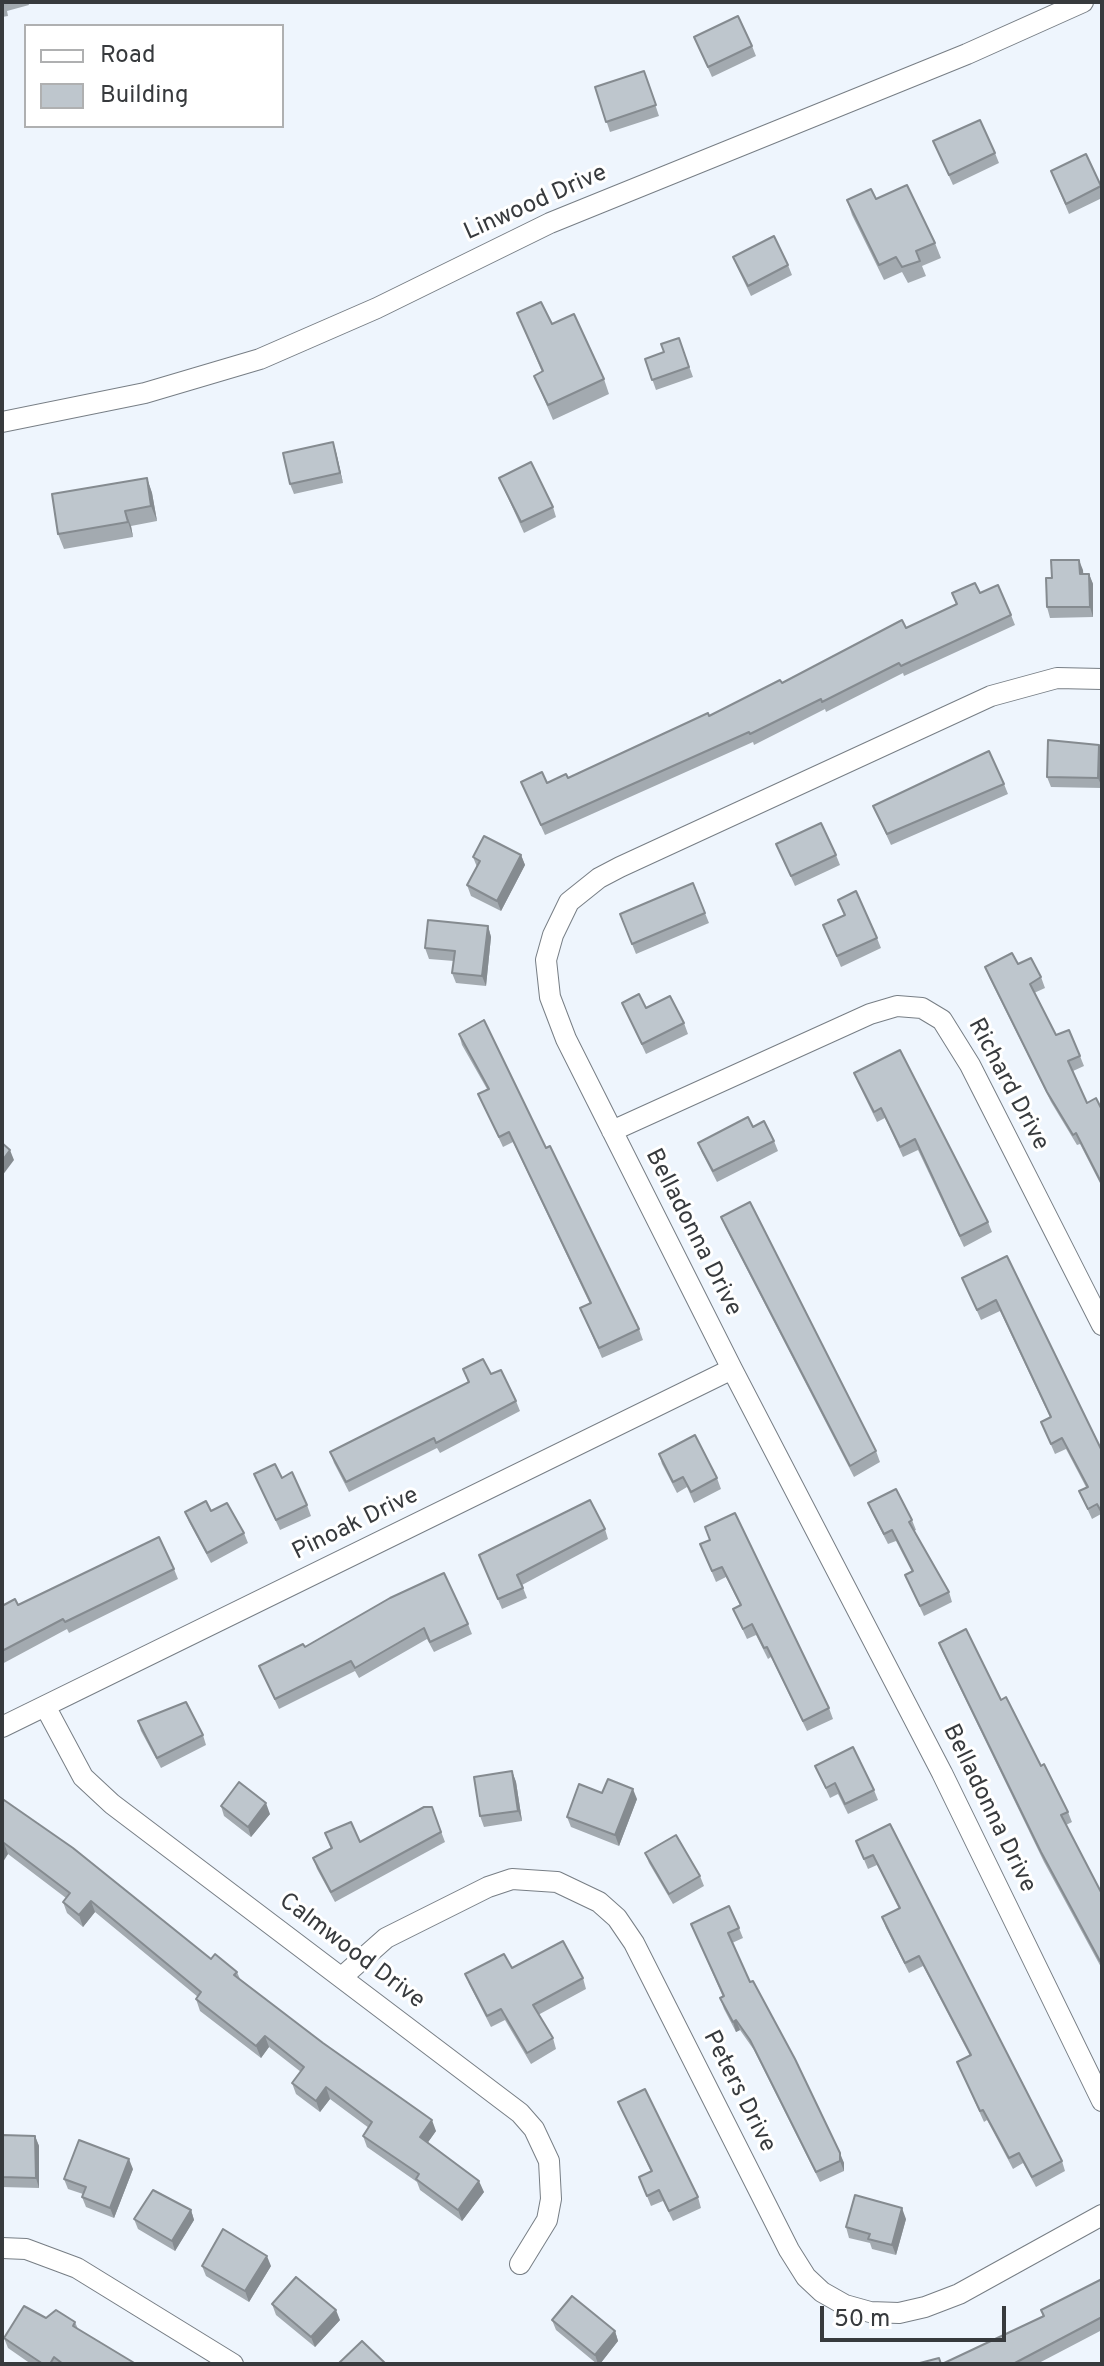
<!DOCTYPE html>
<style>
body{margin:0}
#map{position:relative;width:1104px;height:2366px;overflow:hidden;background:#eef5fd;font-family:Overpass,sans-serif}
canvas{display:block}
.frame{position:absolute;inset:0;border:4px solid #373a3d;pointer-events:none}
.legend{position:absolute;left:24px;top:24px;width:260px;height:104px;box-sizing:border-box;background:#fff;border:2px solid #afb0b1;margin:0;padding:10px 14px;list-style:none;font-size:24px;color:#373a3d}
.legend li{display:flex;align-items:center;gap:16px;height:40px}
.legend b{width:40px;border:2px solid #afb0b1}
.scale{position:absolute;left:820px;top:2306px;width:186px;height:36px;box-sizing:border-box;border:4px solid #373a3d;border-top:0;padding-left:10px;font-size:24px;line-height:28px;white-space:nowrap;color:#373a3d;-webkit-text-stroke:6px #fff;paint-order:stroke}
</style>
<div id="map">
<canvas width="1104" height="2366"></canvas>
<div class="frame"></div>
<ul class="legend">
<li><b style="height:10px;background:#fff"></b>Road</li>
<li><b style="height:22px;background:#bec6cd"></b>Building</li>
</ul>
<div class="scale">50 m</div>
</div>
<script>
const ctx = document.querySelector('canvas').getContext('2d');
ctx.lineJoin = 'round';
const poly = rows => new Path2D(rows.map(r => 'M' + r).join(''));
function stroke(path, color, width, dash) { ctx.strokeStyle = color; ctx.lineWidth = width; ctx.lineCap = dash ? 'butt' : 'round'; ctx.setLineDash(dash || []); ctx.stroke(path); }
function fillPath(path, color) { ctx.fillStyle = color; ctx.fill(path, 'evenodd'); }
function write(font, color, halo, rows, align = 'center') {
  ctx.font = font + ' Overpass,sans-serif'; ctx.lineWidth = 6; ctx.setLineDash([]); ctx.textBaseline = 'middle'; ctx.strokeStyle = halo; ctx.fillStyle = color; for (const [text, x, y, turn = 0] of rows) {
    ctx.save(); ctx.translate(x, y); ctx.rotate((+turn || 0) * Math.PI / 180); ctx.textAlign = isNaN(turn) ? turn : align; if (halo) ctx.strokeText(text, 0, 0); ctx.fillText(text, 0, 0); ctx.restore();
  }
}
const minor = poly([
 [2,422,145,393,260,359,377,308,550,223,967,54,1083,2],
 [1102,679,1057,678,991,696,620,867,599,878,569,902,553,935,546,960,550,997,566,1039,732,1369,942,1773,1102,2101],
 [612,1131,870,1014,897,1006,922,1008,942,1020,970,1065,1102,1325],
 [45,1706,83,1777,112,1804,520,2113,534,2129,549,2161,551,2199,547,2220,520,2264],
 [2,1727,732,1369],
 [342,1977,386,1938,488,1887,512,1879,557,1882,599,1902,617,1918,634,1943,789,2250,806,2277,822,2292,845,2305,870,2312,899,2313,925,2307,959,2294,1102,2215],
 [2,2248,26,2249,77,2268,233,2364]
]);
const wall = poly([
 [2,2,28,2,29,5,7,11,8,16,2,17],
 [694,37,752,46,756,56,712,77],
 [644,71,659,116,610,132,595,87],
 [933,141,995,153,999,163,953,185],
 [1051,171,1101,186,1102,198,1069,214],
 [876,199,935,243,941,258,922,266,926,276,908,283,902,272,884,280,852,215,847,200],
 [733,257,788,265,792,275,751,296,737,267],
 [517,313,552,324,604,379,609,394,553,420,534,376,542,372],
 [679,338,693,377,656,390,645,359,664,352],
 [333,442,336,452,343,483,294,494,290,484],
 [147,478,152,493,157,521,131,526,133,537,64,549,58,534],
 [499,478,553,507,556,517,524,533],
 [1083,570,1083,574,1089,574,1093,584,1093,617,1050,618,1047,607,1052,578],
 [952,593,980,593,1011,615,1015,625,904,676,903,673,826,712,825,709,754,745,753,742,545,835,521,782,547,783,568,778,709,716,906,628,956,604],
 [1099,745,1102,753,1102,788,1051,787,1047,777],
 [1004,784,1008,794,891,845,873,806],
 [776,844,836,855,840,865,795,886],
 [521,855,525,865,501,911,471,896,467,885,477,867,473,857],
 [693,883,709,923,636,954,620,914],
 [838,900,877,938,881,948,841,967,823,925,844,915],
 [488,926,491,937,486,986,456,983,452,973,454,961,429,959,425,948],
 [1018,964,1041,977,1045,988,1034,993,1056,1035,1080,1056,1084,1066,1073,1071,1087,1103,1102,1110,1102,1187,1080,1144,1077,1145,1051,1102,989,977,985,967],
 [622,1003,646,1008,684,1023,688,1034,646,1054],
 [459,1034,546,1148,639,1329,643,1340,602,1358,580,1308,590,1304,513,1142,503,1147,478,1094,487,1089,462,1045],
 [900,1050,988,1222,992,1232,964,1247,918,1150,903,1157,885,1118,877,1122,858,1083,854,1073],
 [753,1127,774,1141,778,1151,717,1182,702,1153,698,1143],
 [721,1217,876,1451,880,1462,854,1477,725,1227],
 [1007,1256,1102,1451,1102,1516,1101,1514,1092,1519,1079,1491,1086,1487,1066,1449,1055,1454,1041,1422,1050,1417,1000,1311,981,1320,962,1278],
 [463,1369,491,1374,516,1401,520,1411,440,1453,437,1448,349,1492,334,1463,330,1452,468,1382],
 [659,1454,717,1478,721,1489,694,1503,687,1487,677,1493,662,1464],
 [254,1474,282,1478,307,1505,311,1516,280,1530],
 [868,1503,912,1520,916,1530,914,1531,949,1592,952,1602,924,1616,905,1575,912,1572,896,1541,888,1544,872,1513],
 [211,1511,244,1533,248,1543,211,1563,189,1522,185,1512],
 [705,1527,829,1708,833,1719,807,1731,771,1657,768,1659,756,1635,747,1639,733,1609,740,1605,726,1577,716,1582,700,1544,710,1540],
 [605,1529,608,1539,522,1585,527,1598,502,1609,479,1555],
 [174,1569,178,1579,69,1633,67,1629,2,1664,2,1606,18,1605],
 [390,1598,468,1624,472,1634,434,1652,427,1639,359,1678,355,1671,279,1709,259,1666,305,1647],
 [939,1643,1001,1700,1068,1812,1072,1822,1066,1825,1102,1894,1102,1969,1044,1862,943,1653],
 [138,1721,203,1735,206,1745,161,1768,141,1731],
 [815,1766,874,1790,878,1800,848,1814,838,1794,830,1798],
 [512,1771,516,1782,522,1821,484,1827,480,1816],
 [637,1799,619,1846,571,1827,567,1817],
 [2,1803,211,1959,237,1972,240,1979,436,2131,428,2142,484,2192,462,2221,420,2190,417,2182,367,2147,363,2136,369,2128,330,2099,320,2112,296,2094,292,2083,301,2072,269,2047,261,2058,200,2011,196,1999,198,1997,95,1912,83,1927,67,1913,63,1902,66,1898,8,1854,2,1861],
 [221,1806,270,1814,251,1837,224,1816],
 [432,1807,445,1842,335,1902,317,1869,313,1858,331,1849,325,1833,360,1842],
 [890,1824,1062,2161,1065,2171,1036,2187,1023,2163,1013,2169,987,2120,984,2122,957,2062,970,2056,923,1966,909,1973,886,1928,882,1917,899,1909,877,1865,868,1869,856,1841],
 [645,1853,700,1876,704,1886,673,1904,649,1863],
 [691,1924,739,1928,743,1938,732,1943,750,1982,844,2163,844,2171,820,2182,754,2050,740,2030,736,2032,724,2009,720,1998,723,1997],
 [512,1968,583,1978,586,1989,538,2015,553,2038,556,2049,531,2064,505,2020,491,2027,469,1984,465,1974],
 [618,2102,698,2197,701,2208,673,2221,663,2201,651,2206,639,2177,651,2172],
 [2,2135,35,2136,39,2146,39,2188,2,2187],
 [133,2169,114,2218,86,2207,82,2197,83,2194,68,2189,64,2179],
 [191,2210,194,2220,175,2251,138,2229,134,2219],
 [906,2219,896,2255,872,2249,870,2243,849,2238,846,2227],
 [202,2266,271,2266,249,2302,206,2276],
 [1102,2279,1102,2330,1037,2364,942,2364,1043,2317,1041,2310],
 [272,2304,340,2320,315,2347,276,2315],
 [46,2318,75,2322,78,2329,136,2364,31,2364,8,2348,4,2338],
 [552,2320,615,2331,618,2341,600,2364,597,2364,556,2330]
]);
const shadedWall = poly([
 [333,442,336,452,343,483,340,473],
 [147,478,152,493,157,521,151,506],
 [125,511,131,526,133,537,128,522],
 [1079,560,1083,570,1084,584,1080,574],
 [1089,574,1093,584,1093,617,1090,607],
 [1099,745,1102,753,1102,787,1098,778],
 [521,855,525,865,501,911,497,901],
 [488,926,491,937,486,986,482,976],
 [10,1150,14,1160,2,1176,2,1161],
 [512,1771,516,1782,522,1821,518,1811],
 [633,1789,637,1799,619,1846,615,1835],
 [266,1803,270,1814,251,1837,248,1827],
 [4,1843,8,1854,3,1862,2,1846],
 [91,1901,95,1912,83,1927,79,1915],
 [736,2020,740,2030,736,2032,733,2022],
 [265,2036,269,2047,261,2058,256,2046],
 [326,2087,330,2099,320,2112,316,2101],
 [432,2120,436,2131,424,2148,420,2137],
 [35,2136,39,2146,39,2188,36,2178],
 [840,2153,844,2163,844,2171,840,2161],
 [129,2159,133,2169,114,2218,110,2208],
 [479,2181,484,2192,462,2221,458,2210],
 [902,2208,906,2219,896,2255,892,2245],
 [191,2210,194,2220,175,2251,172,2241],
 [267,2256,271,2266,249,2302,245,2291],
 [336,2310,340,2320,315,2347,311,2337],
 [615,2331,618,2341,600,2364,598,2364,595,2355]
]);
const building = poly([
 [738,16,752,46,708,67,694,37,738,16],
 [644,71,656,105,606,122,595,87,644,71],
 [980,120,995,153,949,175,933,141,980,120],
 [1086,154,1101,186,1066,204,1051,171,1086,154],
 [907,185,935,243,916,251,920,261,902,267,896,257,879,265,847,200,871,189,876,199,907,185],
 [774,236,788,265,748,286,733,257,774,236],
 [541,302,552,324,574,314,604,379,548,405,534,376,543,371,517,313,541,302],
 [679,338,689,367,652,380,645,359,664,352,661,344,679,338],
 [333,442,340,473,290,484,283,453,333,442],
 [531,462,553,507,521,522,499,478,531,462],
 [147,478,151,506,125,511,128,522,58,534,52,494,147,478],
 [1051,560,1079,560,1080,574,1089,574,1090,607,1047,607,1046,578,1052,578,1051,560],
 [975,583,980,593,998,585,1011,615,901,666,899,663,822,702,821,699,750,734,749,732,541,825,521,782,542,772,547,783,566,774,568,778,708,713,709,716,780,680,782,683,902,620,906,628,957,604,952,593,975,583],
 [1048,740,1099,745,1098,778,1047,777,1048,740],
 [989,751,1004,784,887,834,873,806,989,751],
 [821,823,836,855,791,876,776,844,821,823],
 [484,836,521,855,497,901,467,885,480,861,473,857,484,836],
 [693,883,705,913,632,944,620,914,693,883],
 [856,891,877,938,837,956,823,925,845,915,838,900,856,891],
 [428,920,488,926,482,976,452,973,455,951,425,948,428,920],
 [1012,953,1018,964,1031,958,1041,977,1030,984,1056,1035,1069,1030,1080,1056,1068,1061,1087,1103,1096,1098,1102,1110,1102,1184,1076,1133,1073,1135,1047,1092,985,967,1012,953],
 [639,994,646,1008,670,996,684,1023,642,1044,622,1003,639,994],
 [484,1020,546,1148,550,1146,639,1329,599,1348,580,1308,591,1303,509,1132,499,1137,478,1094,489,1089,459,1034,484,1020],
 [900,1050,988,1222,960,1236,915,1139,900,1147,881,1108,874,1112,854,1073,900,1050],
 [748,1117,753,1127,764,1121,774,1141,713,1171,698,1143,748,1117],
 [2,1143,10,1150,2,1161,2,1143],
 [750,1202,876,1451,850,1466,721,1217,750,1202],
 [1007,1256,1102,1451,1102,1513,1097,1504,1088,1509,1079,1491,1088,1487,1062,1438,1051,1444,1041,1422,1051,1417,996,1300,977,1310,962,1278,1007,1256],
 [483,1359,491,1374,501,1370,516,1401,436,1443,434,1438,346,1482,330,1452,469,1382,463,1369,483,1359],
 [695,1435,717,1478,691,1492,683,1477,673,1482,659,1454,695,1435],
 [275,1464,282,1478,292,1472,307,1505,276,1520,254,1474,275,1464],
 [896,1489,912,1520,909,1522,949,1592,920,1606,905,1575,913,1571,892,1530,884,1534,868,1503,896,1489],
 [590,1500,605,1529,517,1575,523,1588,498,1599,479,1555,590,1500],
 [206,1501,211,1511,227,1503,244,1533,207,1553,185,1512,206,1501],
 [735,1513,829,1708,803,1721,767,1647,764,1648,752,1624,743,1629,733,1609,741,1605,722,1567,712,1571,700,1544,710,1540,705,1527,735,1513],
 [159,1537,174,1569,65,1622,63,1619,2,1651,2,1606,15,1599,18,1605,159,1537],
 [444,1573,468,1624,430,1642,424,1628,355,1668,351,1661,275,1699,259,1666,303,1644,305,1647,390,1598,444,1573],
 [966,1629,1001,1700,1006,1697,1041,1766,1044,1764,1068,1812,1061,1815,1102,1894,1102,1960,1100,1961,1041,1852,939,1643,966,1629],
 [186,1702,203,1735,157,1758,138,1721,186,1702],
 [853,1747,874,1790,845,1804,835,1783,826,1788,815,1766,853,1747],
 [512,1771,518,1811,480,1816,474,1777,512,1771],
 [608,1779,633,1789,615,1835,567,1817,579,1784,602,1793,608,1779],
 [239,1782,266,1803,248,1827,221,1806,239,1782],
 [4,1800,73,1848,211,1959,215,1954,237,1972,234,1975,323,2043,432,2120,420,2137,479,2181,458,2210,416,2179,419,2174,363,2136,372,2122,326,2087,316,2101,292,2083,304,2067,265,2036,256,2046,196,1999,201,1992,91,1901,79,1915,63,1902,70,1893,4,1843,2,1846,2,1803,4,1800],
 [424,1807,432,1807,441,1832,331,1892,313,1858,332,1848,325,1833,351,1822,360,1842,424,1807],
 [890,1824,1062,2161,1032,2177,1019,2153,1009,2158,983,2110,980,2111,957,2062,971,2055,919,1956,905,1963,882,1917,900,1908,873,1855,864,1859,856,1841,890,1824],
 [676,1835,700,1876,669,1894,645,1853,676,1835],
 [729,1906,739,1928,728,1933,750,1982,753,1981,795,2059,840,2153,840,2161,816,2172,750,2040,736,2020,733,2022,720,1998,724,1996,691,1924,729,1906],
 [563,1941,583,1978,533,2005,553,2038,527,2053,501,2009,487,2016,465,1974,504,1954,512,1968,563,1941],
 [645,2089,698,2197,669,2211,659,2190,647,2196,639,2177,652,2171,618,2102,645,2089],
 [2,2135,35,2136,36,2178,2,2177,2,2135],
 [79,2140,129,2159,110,2208,82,2197,86,2187,64,2179,79,2140],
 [153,2190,191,2210,172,2241,134,2219,153,2190],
 [855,2195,902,2208,892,2245,868,2239,870,2234,846,2227,855,2195],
 [223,2229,267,2256,245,2291,202,2266,223,2229],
 [296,2277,336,2310,311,2337,272,2304,296,2277],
 [1102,2279,1102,2317,1013,2364,942,2364,1044,2316,1041,2310,1102,2279],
 [572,2296,615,2331,595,2355,552,2320,572,2296],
 [24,2306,46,2318,56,2310,75,2322,73,2326,136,2364,63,2364,54,2357,50,2364,43,2364,4,2338,24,2306],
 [362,2341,386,2364,338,2364,362,2341],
 [939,2358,941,2364,916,2364,939,2358]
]);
const streetNames = [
 ["Linwood Drive",536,204,-24],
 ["Richard Drive",1007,1085,62],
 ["Belladonna Drive",692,1233,63],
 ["Pinoak Drive",356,1525,-26],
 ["Belladonna Drive",988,1809,64],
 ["Calmwood Drive",351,1952,37],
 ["Peters Drive",738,2092,63]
];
stroke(minor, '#777e85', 22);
stroke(minor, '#fff', 20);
fillPath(wall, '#a3aab0');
fillPath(shadedWall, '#858b90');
fillPath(building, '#bec6cd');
stroke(building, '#858b90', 2);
write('24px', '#373a3d', '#fff', streetNames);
</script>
